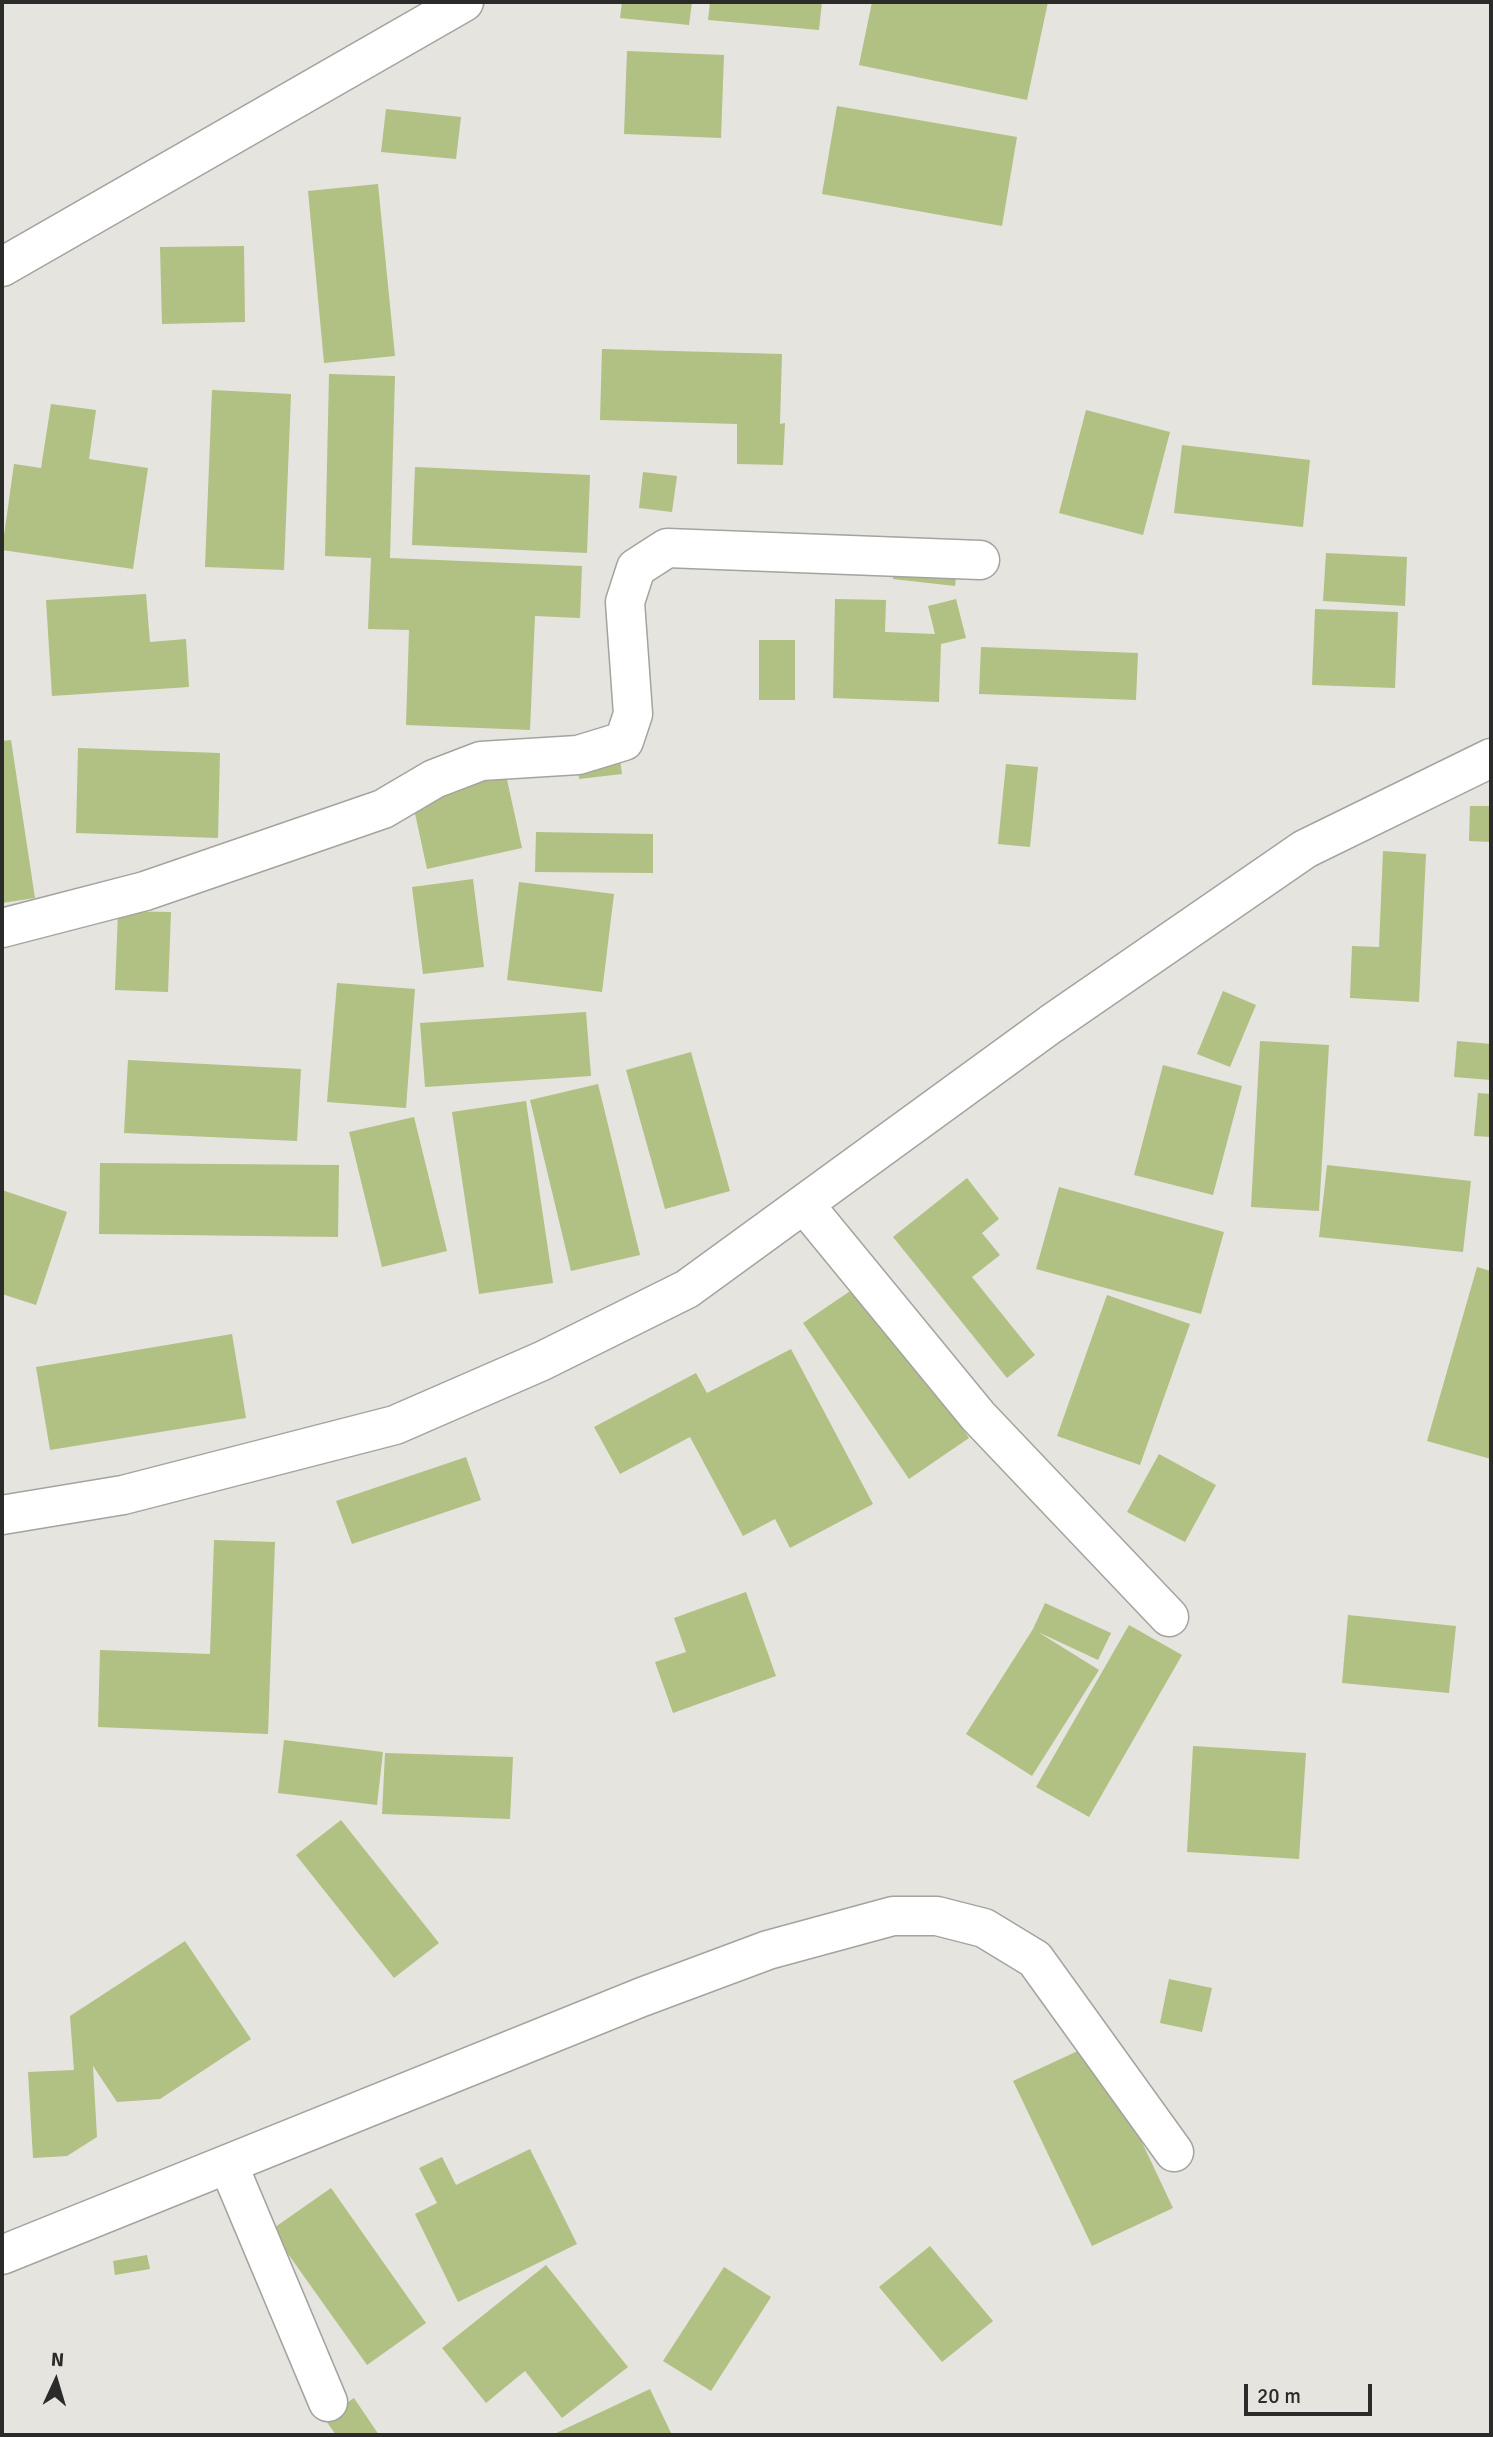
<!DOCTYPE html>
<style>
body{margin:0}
#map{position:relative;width:1493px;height:2437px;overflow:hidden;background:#e5e4df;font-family:Signika,sans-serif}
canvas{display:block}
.frame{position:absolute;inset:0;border:4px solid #2b2b29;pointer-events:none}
.north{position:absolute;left:21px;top:2346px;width:70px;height:70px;-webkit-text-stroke:5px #e5e4df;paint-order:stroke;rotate:4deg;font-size:19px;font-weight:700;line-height:28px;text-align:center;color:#2b2b29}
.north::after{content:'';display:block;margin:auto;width:24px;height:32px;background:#2b2b29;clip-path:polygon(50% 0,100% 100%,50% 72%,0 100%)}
.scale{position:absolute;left:1244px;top:2384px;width:128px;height:32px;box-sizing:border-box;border:4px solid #2b2b29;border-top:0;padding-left:9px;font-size:21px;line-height:24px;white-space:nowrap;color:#2b2b29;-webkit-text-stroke:5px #e5e4df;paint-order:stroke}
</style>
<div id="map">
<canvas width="1493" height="2437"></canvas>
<div class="frame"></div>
<div class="north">N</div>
<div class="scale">20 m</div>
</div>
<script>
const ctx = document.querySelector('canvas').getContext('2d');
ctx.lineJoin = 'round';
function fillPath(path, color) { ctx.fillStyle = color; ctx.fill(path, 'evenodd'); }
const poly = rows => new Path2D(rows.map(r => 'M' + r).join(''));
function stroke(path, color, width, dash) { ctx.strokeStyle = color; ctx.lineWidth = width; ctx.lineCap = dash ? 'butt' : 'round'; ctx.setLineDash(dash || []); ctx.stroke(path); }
const building = poly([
 [622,2,692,2,689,25,620,18],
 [710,2,822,2,819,30,708,20],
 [872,2,1048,2,1027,100,859,65],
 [627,51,724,55,721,138,624,134],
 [837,106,1017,137,1002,226,822,194],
 [386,109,461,117,456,159,381,152],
 [378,184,395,356,324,363,308,191],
 [244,246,245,322,162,324,160,247],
 [602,349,782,354,780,424,785,423,783,465,737,464,737,424,600,420],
 [329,374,395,376,390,558,582,566,580,618,535,616,530,730,406,725,409,630,368,629,371,558,325,556],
 [212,390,291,394,284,570,205,567],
 [51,404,96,410,89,459,148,468,133,569,2,550,14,464,41,468],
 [1086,410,1170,432,1143,535,1059,513],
 [1182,445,1310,460,1303,527,1174,513],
 [415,467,590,475,587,553,412,545],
 [643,472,677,476,672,512,639,508],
 [897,543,959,551,955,586,893,579],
 [1326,553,1407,557,1405,606,1323,601],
 [146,594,150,642,186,639,189,687,52,696,46,600],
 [835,599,886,600,885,632,935,634,928,606,956,599,966,638,941,644,939,702,833,698],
 [1315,609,1398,612,1395,688,1312,685],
 [759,640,795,640,795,700,759,700],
 [981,647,1138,653,1136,700,979,694],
 [11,740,35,898,2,903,2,741],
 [78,748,220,753,218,838,76,833],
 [619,752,622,774,579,779,577,757],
 [1006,764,1038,767,1030,847,998,844],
 [506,775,522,848,427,869,411,795],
 [1470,806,1491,806,1491,842,1469,841],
 [536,832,653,834,653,873,535,872],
 [1383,851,1426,854,1419,1002,1350,998,1352,946,1379,947],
 [473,879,484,967,423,974,412,887],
 [519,882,614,894,602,992,507,980],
 [118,911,171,912,168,992,115,990],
 [337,983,415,989,406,1108,327,1102],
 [1223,991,1256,1005,1230,1067,1197,1054],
 [586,1012,591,1076,425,1087,420,1023],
 [1260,1041,1329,1045,1319,1211,1251,1207],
 [1457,1041,1491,1044,1491,1080,1454,1077],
 [691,1052,730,1191,665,1209,626,1070],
 [128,1060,301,1069,297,1141,124,1133],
 [1163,1065,1242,1086,1213,1195,1134,1175],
 [598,1084,640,1255,571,1271,530,1100],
 [1478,1093,1491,1094,1491,1137,1474,1136],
 [526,1101,553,1283,479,1294,452,1112],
 [414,1117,447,1251,382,1267,349,1132],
 [100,1163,339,1165,338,1237,99,1234],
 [1327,1165,1471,1181,1463,1252,1319,1237],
 [967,1178,999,1219,982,1233,1000,1255,972,1277,1035,1355,1007,1378,893,1237],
 [1059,1187,1224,1232,1201,1314,1036,1269],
 [2,1190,67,1212,36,1305,2,1294],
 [1477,1267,1491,1271,1491,1459,1427,1441],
 [868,1279,880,1308,969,1438,909,1479,803,1323],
 [1107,1295,1190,1324,1140,1465,1057,1436],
 [232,1334,246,1418,50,1450,36,1367],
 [791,1349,873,1504,790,1548,775,1519,743,1536,690,1437,620,1474,594,1427,696,1373,707,1393],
 [1159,1454,1216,1485,1185,1542,1127,1512],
 [466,1457,481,1500,352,1544,336,1501],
 [214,1540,275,1542,268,1734,98,1727,100,1650,210,1654],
 [746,1592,776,1676,673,1713,655,1662,686,1652,674,1618],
 [1045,1603,1111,1633,1098,1660,1038,1632,1099,1670,1032,1776,966,1734,1033,1629],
 [1348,1615,1456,1626,1449,1693,1342,1683],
 [1129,1625,1182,1655,1089,1817,1036,1787],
 [284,1740,383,1752,377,1805,278,1793],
 [1193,1746,1306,1753,1299,1859,1187,1852],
 [385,1753,513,1757,510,1819,382,1814],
 [341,1820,439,1943,394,1978,296,1855],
 [185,1941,251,2039,160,2099,117,2102,93,2066,97,2137,67,2156,33,2158,28,2072,74,2070,70,2016],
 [1169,1979,1212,1988,1202,2032,1160,2023],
 [1095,2043,1173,2208,1092,2246,1013,2081],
 [530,2149,577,2244,458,2302,415,2214,437,2203,419,2168,442,2157,456,2185],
 [331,2188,426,2323,367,2365,271,2230],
 [930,2246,993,2321,942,2362,879,2287],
 [147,2255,150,2269,115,2275,113,2261],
 [546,2265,628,2367,562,2418,525,2371,486,2403,442,2348],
 [724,2267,771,2297,711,2391,663,2361],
 [650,2389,672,2435,552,2435],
 [354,2398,379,2435,336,2435,324,2418]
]);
const minor = poly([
 [2,267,464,2],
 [2,928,145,891,383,809,434,779,481,761,578,755,624,741,633,714,625,602,636,568,667,548,980,560],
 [804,1204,978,1416,1169,1617],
 [2,1515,123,1495,395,1425,542,1361,687,1289,1051,1024,1305,849,1491,758],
 [228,2164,328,2402],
 [2,2255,642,1997,768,1950,893,1916,937,1916,984,1928,1035,1959,1174,2152]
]);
fillPath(building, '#b1c083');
stroke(minor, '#a4a39f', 41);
stroke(minor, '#fff', 38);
</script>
